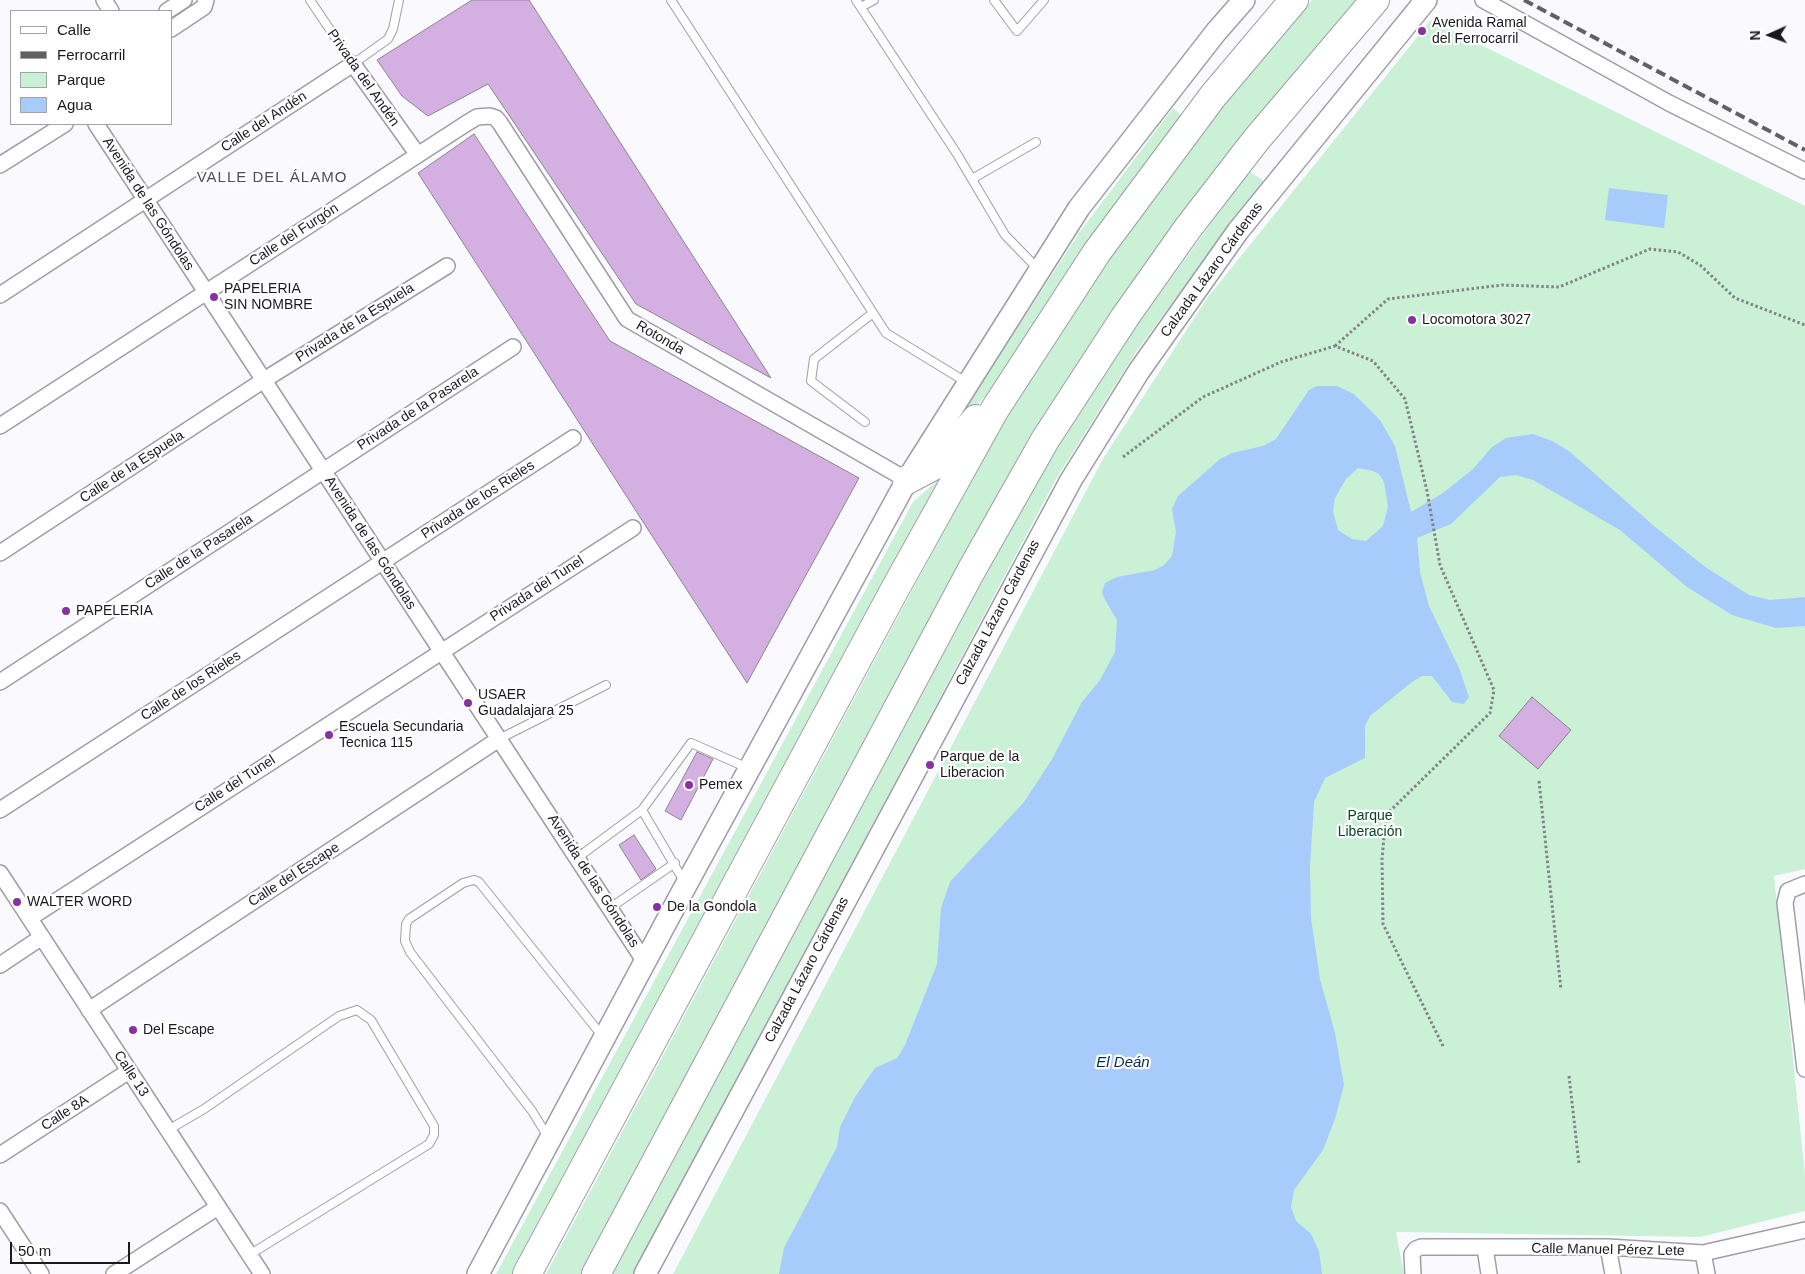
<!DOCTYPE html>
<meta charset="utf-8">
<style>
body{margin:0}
#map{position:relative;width:1805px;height:1274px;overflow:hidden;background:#fafafe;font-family:Helvetica,sans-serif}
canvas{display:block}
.legend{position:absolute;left:10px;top:10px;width:162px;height:115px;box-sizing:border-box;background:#fff;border:1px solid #a3a3a5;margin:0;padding:6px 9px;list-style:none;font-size:15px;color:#1a1a1e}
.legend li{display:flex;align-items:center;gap:10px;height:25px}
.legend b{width:25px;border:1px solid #a3a3a5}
.north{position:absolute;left:1745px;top:10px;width:50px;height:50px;-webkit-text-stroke:4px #fff;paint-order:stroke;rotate:268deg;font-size:14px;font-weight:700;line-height:20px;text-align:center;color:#1a1a1e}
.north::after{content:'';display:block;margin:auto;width:18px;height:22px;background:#1a1a1e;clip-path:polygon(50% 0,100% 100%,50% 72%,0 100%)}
.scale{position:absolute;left:10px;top:1242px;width:120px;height:22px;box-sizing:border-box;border:2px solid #1a1a1e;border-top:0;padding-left:6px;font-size:15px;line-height:18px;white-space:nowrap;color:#1a1a1e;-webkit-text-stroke:4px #fff;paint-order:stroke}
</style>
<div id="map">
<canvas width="1805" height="1274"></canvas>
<ul class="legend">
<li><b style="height:6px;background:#fff"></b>Calle</li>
<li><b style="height:6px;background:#616165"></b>Ferrocarril</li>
<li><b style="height:14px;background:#caf0d6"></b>Parque</li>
<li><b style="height:14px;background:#a7ccfc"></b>Agua</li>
</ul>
<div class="north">N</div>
<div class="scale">50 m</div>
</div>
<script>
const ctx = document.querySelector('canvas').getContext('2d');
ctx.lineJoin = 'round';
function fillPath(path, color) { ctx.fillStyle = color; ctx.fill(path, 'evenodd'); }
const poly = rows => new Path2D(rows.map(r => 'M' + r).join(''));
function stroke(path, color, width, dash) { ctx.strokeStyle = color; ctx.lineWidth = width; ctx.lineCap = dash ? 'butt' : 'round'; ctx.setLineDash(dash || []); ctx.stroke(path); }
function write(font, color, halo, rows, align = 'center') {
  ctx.font = font + ' Helvetica,sans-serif'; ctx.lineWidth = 4.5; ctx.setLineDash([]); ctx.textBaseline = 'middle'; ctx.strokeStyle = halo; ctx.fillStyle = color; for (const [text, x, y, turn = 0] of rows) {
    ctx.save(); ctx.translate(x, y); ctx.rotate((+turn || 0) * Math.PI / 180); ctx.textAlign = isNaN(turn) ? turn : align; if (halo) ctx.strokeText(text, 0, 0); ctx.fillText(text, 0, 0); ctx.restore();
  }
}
const green = poly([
 [1312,0,1358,0,1204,187,586,1274,546,1274,990,445,1077,303,1174,164],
 [1431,20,1805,206,1805,869,1774,876,1805,1175,1805,1211,1700,1237,1396,1232,1404,1274,673,1274,1104,457,1208,297],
 [1173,108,1185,118,1018,358,940,448,1079,233],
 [1249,171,1264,181,1138,349,1056,479,634,1274,612,1274,1041,472,1125,342],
 [955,465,519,1274,496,1274,913,502]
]);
const water = poly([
 [1609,188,1668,195,1664,228,1605,220],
 [1317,386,1337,386,1354,394,1380,420,1395,446,1411,512,1443,493,1473,469,1492,447,1506,438,1533,434,1552,441,1569,451,1654,526,1704,566,1749,595,1770,600,1805,597,1805,626,1776,628,1732,615,1687,587,1620,530,1533,480,1516,475,1500,477,1451,524,1417,538,1420,572,1429,606,1459,668,1469,697,1464,704,1452,702,1432,676,1422,676,1412,682,1370,716,1365,726,1365,758,1325,778,1314,802,1310,867,1311,918,1320,979,1335,1033,1344,1085,1335,1119,1323,1150,1294,1190,1291,1207,1296,1221,1311,1234,1319,1251,1322,1274,779,1274,784,1248,837,1147,840,1127,855,1097,875,1068,897,1058,905,1045,937,964,941,908,950,882,1024,802,1051,761,1082,702,1100,680,1115,652,1117,620,1104,598,1102,592,1105,583,1117,577,1155,570,1164,565,1172,556,1176,532,1172,509,1178,496,1220,459,1232,453,1263,446,1276,439,1309,390],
 [1358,468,1373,471,1379,474,1384,482,1388,507,1383,526,1366,541,1352,539,1338,530,1333,511,1335,498,1346,479]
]);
const building = poly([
 [472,0,529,0,771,378,636,304,488,84,428,116,402,96,377,60,472,0],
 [474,134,610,341,859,478,747,683,418,173,474,134],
 [1532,697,1571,730,1538,769,1499,736,1532,697],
 [697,752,713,759,681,820,665,811,697,752],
 [634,835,656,869,641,880,619,845,634,835]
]);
const path = poly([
 [1335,346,1388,299,1502,285,1559,287,1650,249,1678,252,1700,265,1735,298,1805,325],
 [1123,457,1203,397,1281,362,1335,346,1373,361,1405,399,1427,491,1440,565,1494,690,1490,713,1386,815,1382,859,1383,924,1444,1048],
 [1539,781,1561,990],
 [1569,1076,1579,1164]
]);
const service = poly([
 [310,0,353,64,388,39,393,29,399,0],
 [671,0,886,333,966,382],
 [856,0,957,154,1005,235,1038,269],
 [994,0,1017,31,1044,0],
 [861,7,874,0],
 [972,179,1036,142],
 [865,422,811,381,814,359,873,313],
 [499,739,606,685],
 [642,810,691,743,748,768],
 [577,858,642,810,685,883],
 [610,908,675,863],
 [168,1130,204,1109,339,1016,357,1010,371,1020,434,1126,434,1135,429,1144,249,1255],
 [548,1137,532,1111,410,952,405,941,406,924,409,919,463,883,474,880,479,882,603,1037]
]);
const minor = poly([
 [104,0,111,11],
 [1483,0,1669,103,1805,171],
 [167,11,184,0],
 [171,29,204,7,206,0],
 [96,124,645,962],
 [0,165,65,124],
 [0,295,353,64,418,155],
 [0,426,467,123,477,117,490,116,496,118,500,123,627,319,907,480],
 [0,553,264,380,447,266],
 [0,682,513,347],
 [0,810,573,438],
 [0,873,262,1274],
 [1805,884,1788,891,1785,903,1805,1069],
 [30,918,633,528],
 [0,965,42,937],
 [89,1010,499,739],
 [0,1155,129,1071],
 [0,1211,41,1274],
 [1608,1247,1613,1274],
 [1485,1248,1489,1274],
 [1703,1253,1707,1274],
 [114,1274,218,1207],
 [1413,1274,1412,1254,1416,1249,1421,1247,1608,1247,1703,1253,1805,1230]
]);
const secondary = poly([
 [478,1274,686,885,907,480,1079,208,1216,32,1244,0],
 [645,1274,1071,480,1139,371,1238,231,1426,0]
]);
const motorway = poly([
 [907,480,939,463,976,419],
 [527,1274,895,589,995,409,1097,252,1213,96,1294,0],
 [596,1274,971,571,1045,440,1125,317,1188,228,1256,140,1375,0]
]);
const rail = poly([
 [1524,0,1805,150]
]);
const markers = [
 [1422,31,5,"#8533a2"],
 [214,297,5,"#8533a2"],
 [1412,320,5,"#8533a2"],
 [66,611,5,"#8533a2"],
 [468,703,5,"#8533a2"],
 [329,735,5,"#8533a2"],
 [930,765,5,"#8533a2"],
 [689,785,5,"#8533a2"],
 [17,902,5,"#8533a2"],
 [657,907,5,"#8533a2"],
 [133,1030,5,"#8533a2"]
];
const poiNames = [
 ["Avenida Ramal",1432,23],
 ["del Ferrocarril",1432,39],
 ["PAPELERIA",224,289],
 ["SIN NOMBRE",224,305],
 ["Locomotora 3027",1422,320],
 ["PAPELERIA",76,611],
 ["USAER",478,695],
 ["Guadalajara 25",478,711],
 ["Escuela Secundaria",339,727],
 ["Tecnica 115",339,743],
 ["Parque de la",940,757],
 ["Liberacion",940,773],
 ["Pemex",699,785],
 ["WALTER WORD",27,902],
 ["De la Gondola",667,907],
 ["Del Escape",143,1030]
];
const streetNames = [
 ["Privada del Andén",363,78,55],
 ["Calle del Andén",264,122,-33],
 ["Avenida de las Góndolas",148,204,57],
 ["Calle del Furgón",294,235,-33],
 ["Calzada Lázaro Cárdenas",1212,270,-54],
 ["Privada de la Espuela",355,323,-32],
 ["Rotonda",660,338,30],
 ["Privada de la Pasarela",418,409,-33],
 ["Calle de la Espuela",132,467,-33],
 ["Privada de los Rieles",478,500,-33],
 ["Avenida de las Góndolas",370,543,57],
 ["Calle de la Pasarela",199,552,-33],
 ["Privada del Tunel",537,589,-33],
 ["Calzada Lázaro Cárdenas",998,613,-62],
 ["Calle de los Rieles",191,686,-33],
 ["Calle del Tunel",235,784,-33],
 ["Calle del Escape",294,875,-33],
 ["Avenida de las Góndolas",593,881,57],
 ["Calzada Lázaro Cárdenas",807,970,-62],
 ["Calle 13",131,1074,57],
 ["Calle 8A",65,1113,-33],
 ["Calle Manuel Pérez Lete",1608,1250,1]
];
const parkNames = [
 ["Parque",1370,816],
 ["Liberación",1370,832]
];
const neighbourhoodNames = [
 ["VALLE DEL ÁLAMO",272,178]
];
const waterNames = [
 ["El Deán",1123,1063]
];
fillPath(green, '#caf0d6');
fillPath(water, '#a7ccfc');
fillPath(building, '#d4b0e2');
stroke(building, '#8b858d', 1);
stroke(service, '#9e9ea7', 10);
stroke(minor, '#9e9ea7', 18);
stroke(secondary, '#9e9ea7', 24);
stroke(motorway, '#9e9ea7', 30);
stroke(path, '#838387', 3, [2.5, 2.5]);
stroke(service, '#fff', 8);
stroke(minor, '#fff', 15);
stroke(secondary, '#fff', 21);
stroke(motorway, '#fff', 28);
stroke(rail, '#616165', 4, [10, 5]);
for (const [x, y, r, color] of markers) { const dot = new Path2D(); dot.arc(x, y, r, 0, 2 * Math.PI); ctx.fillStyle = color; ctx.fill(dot); stroke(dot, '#fff', 2); }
write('14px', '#1a1a1e', '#fff', poiNames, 'left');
write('14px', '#1a1a1e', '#fff', streetNames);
write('14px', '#024827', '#fff', parkNames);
ctx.letterSpacing = '1px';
write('15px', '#4e4e56', '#fff', neighbourhoodNames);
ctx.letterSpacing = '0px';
write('italic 15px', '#052b55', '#fff', waterNames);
</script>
